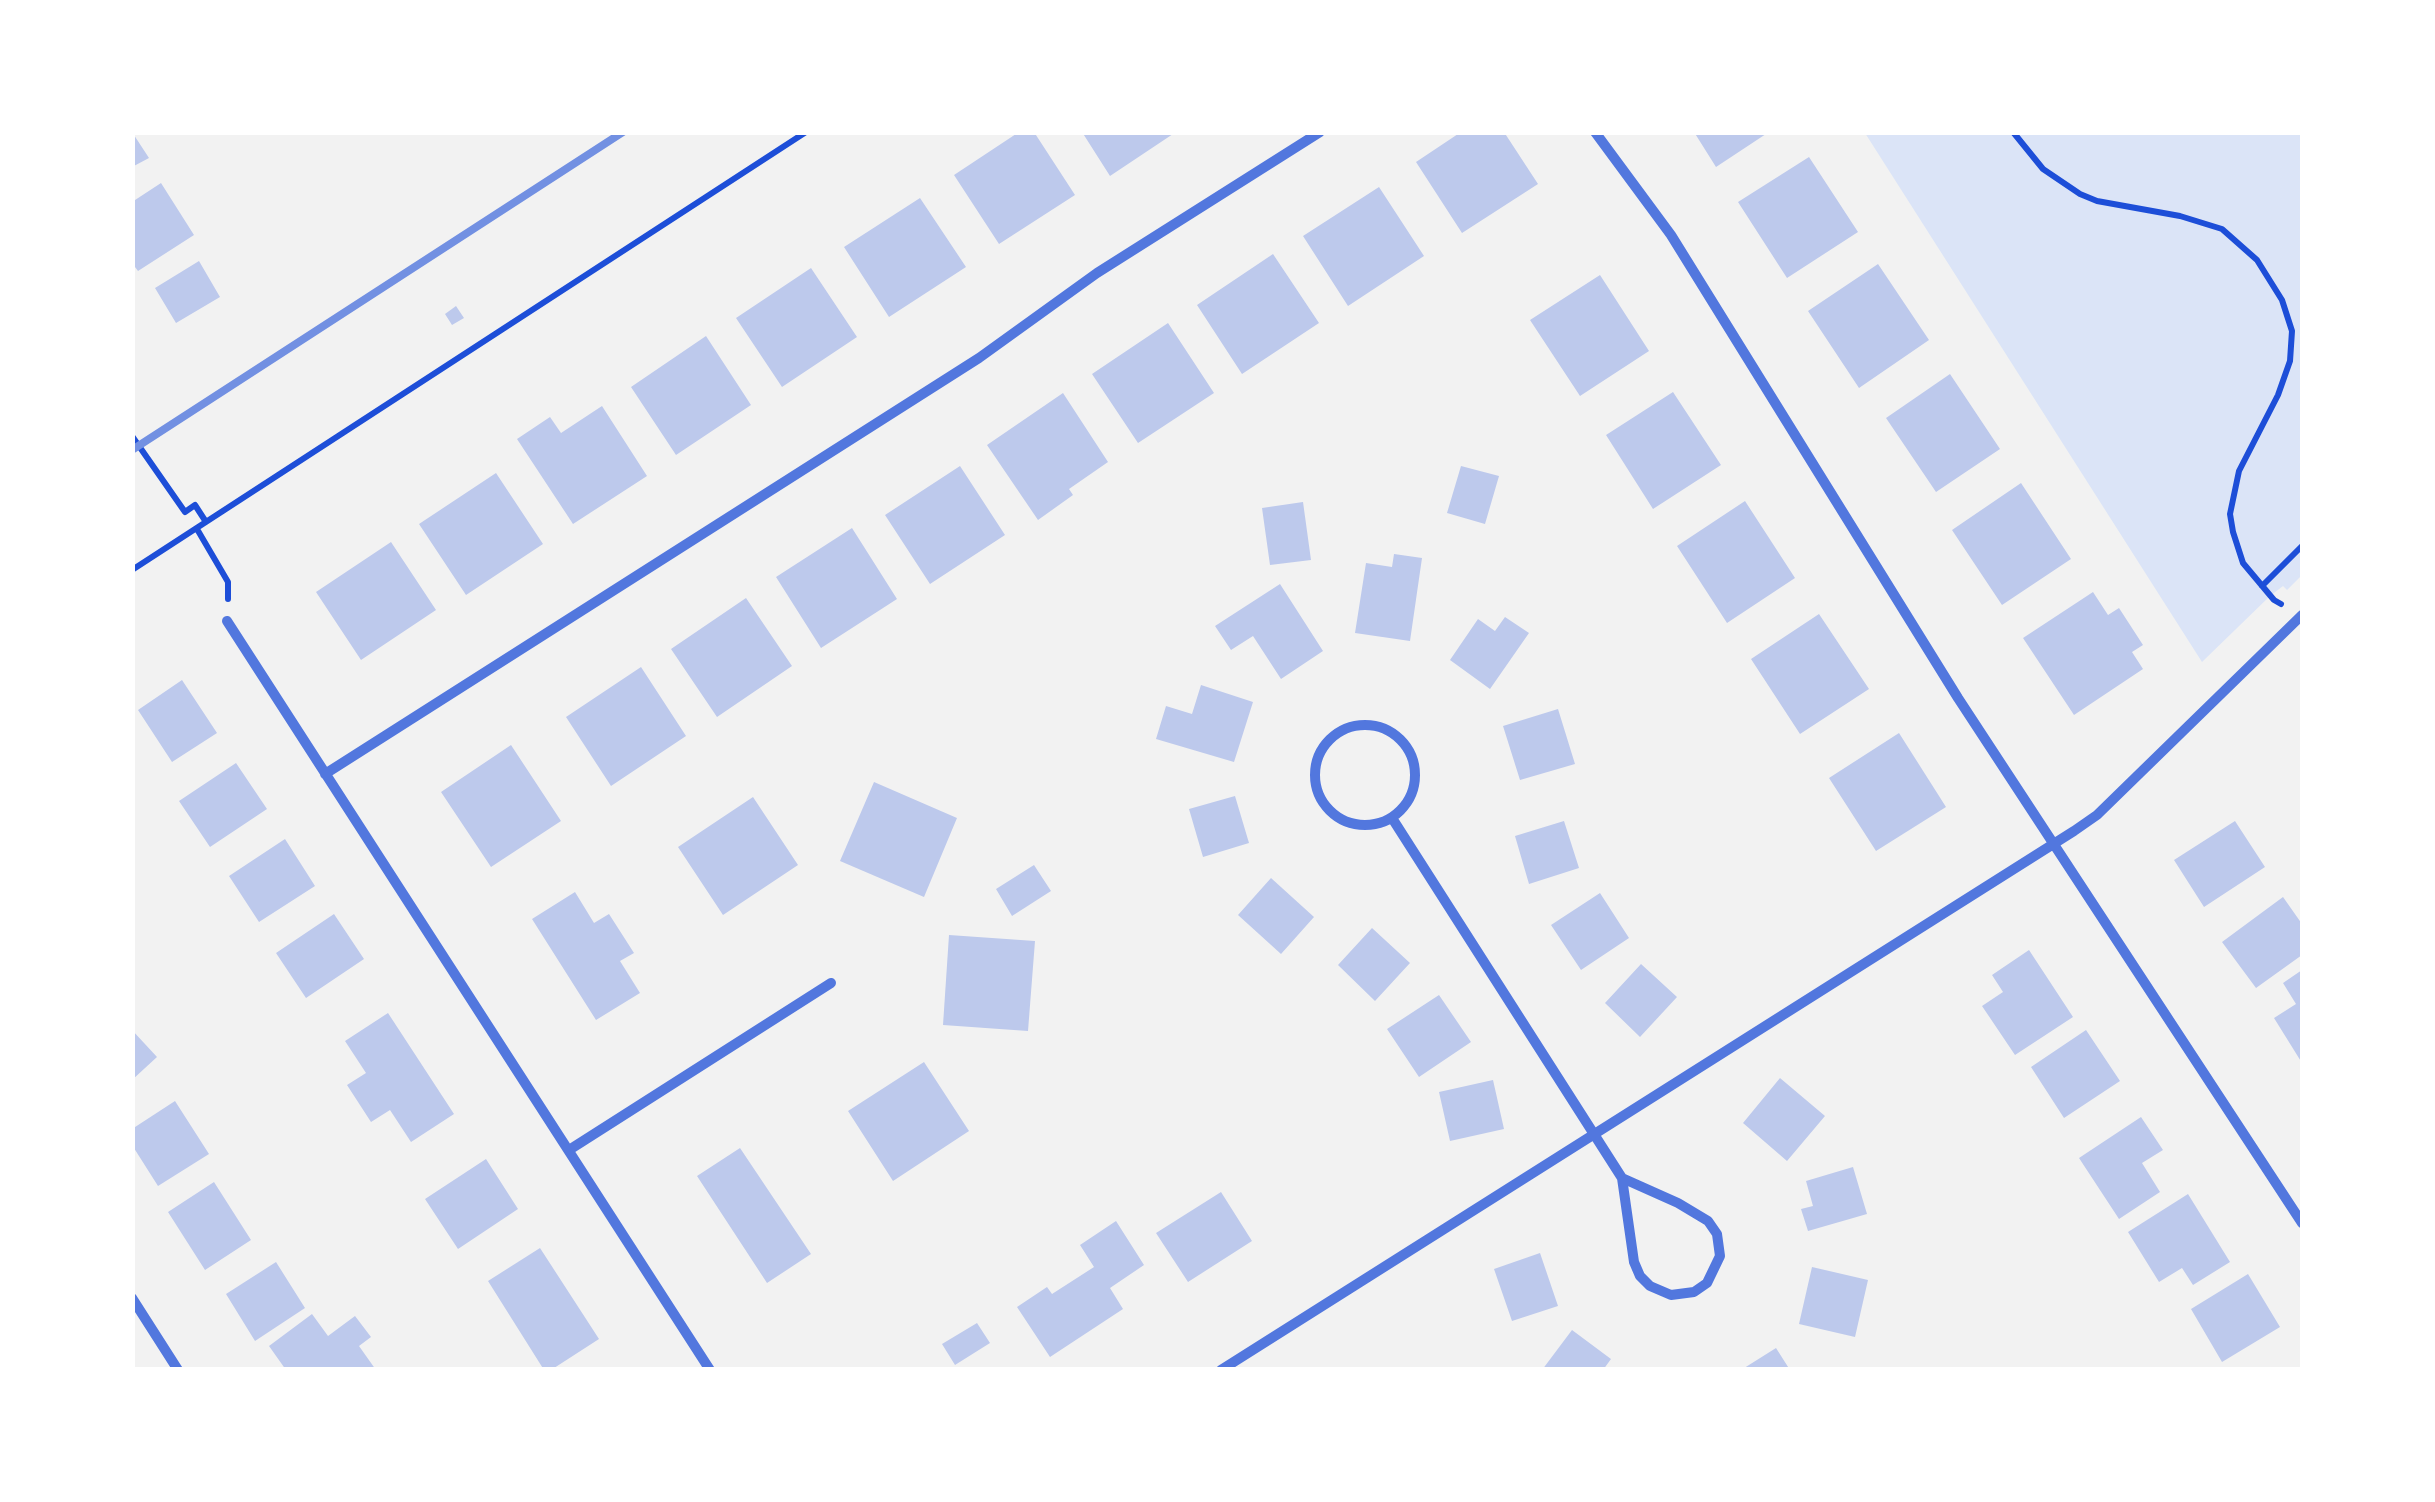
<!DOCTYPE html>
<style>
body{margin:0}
#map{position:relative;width:2435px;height:1502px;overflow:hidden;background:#f2f2f2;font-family:Literata,serif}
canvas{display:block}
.frame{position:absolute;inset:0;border:135px solid #fff;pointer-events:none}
</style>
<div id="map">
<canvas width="2435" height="1502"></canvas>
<div class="frame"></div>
</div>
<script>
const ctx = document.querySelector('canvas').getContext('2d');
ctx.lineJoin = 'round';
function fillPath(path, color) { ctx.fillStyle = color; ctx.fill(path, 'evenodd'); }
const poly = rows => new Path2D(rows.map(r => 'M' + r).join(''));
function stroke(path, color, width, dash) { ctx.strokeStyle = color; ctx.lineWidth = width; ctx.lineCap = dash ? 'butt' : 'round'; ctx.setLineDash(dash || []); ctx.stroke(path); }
const green = poly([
 [1865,133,2302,133,2302,575,2287,590,2283,586,2270,596,2202,662]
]);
const building = poly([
 [132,132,149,158,132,167],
 [1019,132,1034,132,1075,195,999,244,954,175],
 [1082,132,1176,132,1110,176],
 [1461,132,1504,132,1538,184,1462,233,1416,162],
 [1694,132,1769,132,1716,167],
 [1809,157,1858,232,1787,278,1738,202],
 [161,183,194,235,138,271,132,263,132,202],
 [1379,187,1424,256,1348,306,1303,236],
 [920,198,966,267,889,317,844,247],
 [1273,254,1319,323,1242,374,1197,305],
 [199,261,220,297,176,323,155,288],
 [1878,264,1929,340,1859,388,1808,311],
 [811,268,857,337,782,387,736,318],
 [1600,275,1649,351,1580,396,1530,320],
 [456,306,464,318,452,325,445,314],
 [1168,323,1214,393,1138,443,1092,374],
 [706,336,751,405,676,455,631,387],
 [1950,374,2000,449,1936,492,1886,418],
 [1673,392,1721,465,1653,509,1606,435],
 [1063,393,1108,462,1069,489,1073,495,1038,520,987,445],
 [602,406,647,476,573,524,517,439,550,417,561,433],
 [960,466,1005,535,930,584,885,515],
 [1461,466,1499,476,1485,524,1447,513],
 [496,473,543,544,466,595,419,524],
 [2021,483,2071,559,2002,605,1952,530],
 [1745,501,1795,578,1727,623,1677,546],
 [1303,502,1311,560,1270,565,1262,508],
 [852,528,897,599,821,648,776,577],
 [391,542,436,610,361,660,316,592],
 [1394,554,1422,558,1410,641,1355,633,1366,563,1392,567],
 [1280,584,1323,651,1281,679,1253,636,1231,650,1215,626],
 [2093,592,2108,615,2119,608,2143,645,2132,652,2143,669,2074,715,2023,638],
 [746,598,792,666,717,717,671,649],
 [1819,614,1869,689,1800,734,1751,659],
 [1505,617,1529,633,1490,689,1450,660,1478,619,1495,631],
 [641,667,686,736,611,786,566,717],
 [182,680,217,733,172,762,138,710],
 [1201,685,1253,702,1234,762,1156,739,1166,706,1192,714],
 [1558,709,1575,764,1520,780,1503,726],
 [1899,733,1946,807,1876,851,1829,778],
 [511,745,561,821,491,867,441,792],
 [236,763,267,809,210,847,179,801],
 [874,782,957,818,924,897,840,861],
 [1235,796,1249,843,1203,857,1189,809],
 [753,797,798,865,723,915,678,847],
 [1564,821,1579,868,1529,884,1515,836],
 [2235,821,2265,867,2204,907,2174,860],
 [285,839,315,886,259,922,229,876],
 [1034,865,1051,891,1012,916,996,889],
 [1271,878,1314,917,1281,954,1238,915],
 [575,892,594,923,609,914,634,953,620,961,640,993,596,1020,532,919],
 [1600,893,1629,938,1581,970,1551,925],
 [2283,897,2302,924,2302,955,2256,988,2222,942],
 [334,914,364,959,306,998,276,953],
 [1372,928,1410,963,1375,1001,1338,965],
 [949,935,1035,941,1028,1031,943,1025],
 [2029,950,2073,1017,2015,1055,1982,1006,2003,992,1992,975],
 [1641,964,1677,997,1640,1037,1605,1003],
 [2302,970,2302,1063,2274,1018,2296,1004,2283,983],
 [1439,995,1471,1042,1419,1077,1387,1029],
 [388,1013,454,1114,411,1142,390,1110,371,1122,347,1085,366,1073,345,1041],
 [132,1030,157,1057,132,1080],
 [2086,1030,2120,1081,2064,1118,2031,1067],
 [924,1062,969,1131,893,1181,848,1111],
 [1780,1078,1825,1116,1787,1161,1743,1123],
 [1493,1080,1504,1129,1450,1141,1439,1092],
 [175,1101,209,1154,158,1186,132,1145,132,1129],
 [2141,1117,2163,1150,2142,1163,2160,1192,2119,1219,2079,1158],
 [740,1148,811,1254,767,1283,697,1176],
 [486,1159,518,1209,458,1249,425,1199],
 [1853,1167,1867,1214,1808,1231,1801,1209,1813,1206,1806,1181],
 [214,1182,251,1240,205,1270,168,1212],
 [1221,1192,1252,1241,1188,1282,1156,1233],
 [2188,1194,2230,1262,2193,1285,2182,1268,2159,1282,2128,1232],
 [1116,1221,1144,1265,1110,1288,1123,1309,1050,1357,1017,1307,1047,1287,1052,1294,1094,1267,1080,1245],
 [540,1248,599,1339,551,1370,544,1370,488,1281],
 [1540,1253,1558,1306,1512,1321,1494,1269],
 [276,1262,305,1308,255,1341,226,1294],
 [1812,1267,1868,1280,1855,1337,1799,1324],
 [2248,1274,2280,1327,2222,1362,2191,1309],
 [312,1314,328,1336,355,1316,371,1337,359,1346,376,1370,286,1370,269,1346],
 [977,1323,990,1343,955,1365,942,1344],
 [1572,1330,1611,1359,1603,1370,1542,1370],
 [1776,1348,1790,1370,1741,1370]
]);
const path = poly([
 [2013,132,2043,169,2080,194,2097,201,2180,216,2222,229,2257,260,2282,300,2292,331,2290,361,2278,395,2239,471,2230,514,2233,532,2243,563,2274,600,2281,604],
 [132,436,185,512,195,505,206,522],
 [197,529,228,582,228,599],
 [132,570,806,132],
 [2262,586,2302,546]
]);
const minor = poly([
 [1595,132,1671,235,1958,698,2302,1223],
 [227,621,710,1370],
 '1315 775a50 50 0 1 1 100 0a50 50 0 1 1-100 0Z',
 [325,774,979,358,1097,273,1320,132],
 [1392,818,1622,1178,1634,1262,1640,1276,1650,1286,1671,1295,1694,1292,1707,1283,1720,1256,1717,1234,1708,1221,1678,1203,1622,1178],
 [569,1150,831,983],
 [132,1298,178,1370],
 [1221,1370,2074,831,2097,815,2302,615]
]);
const rail = poly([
 [132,450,623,132]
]);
fillPath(green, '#dbe4f7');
fillPath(building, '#bdc9ec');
stroke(path, '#1d4ed8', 6);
stroke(minor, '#5277de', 10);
stroke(rail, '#7290e2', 8);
</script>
